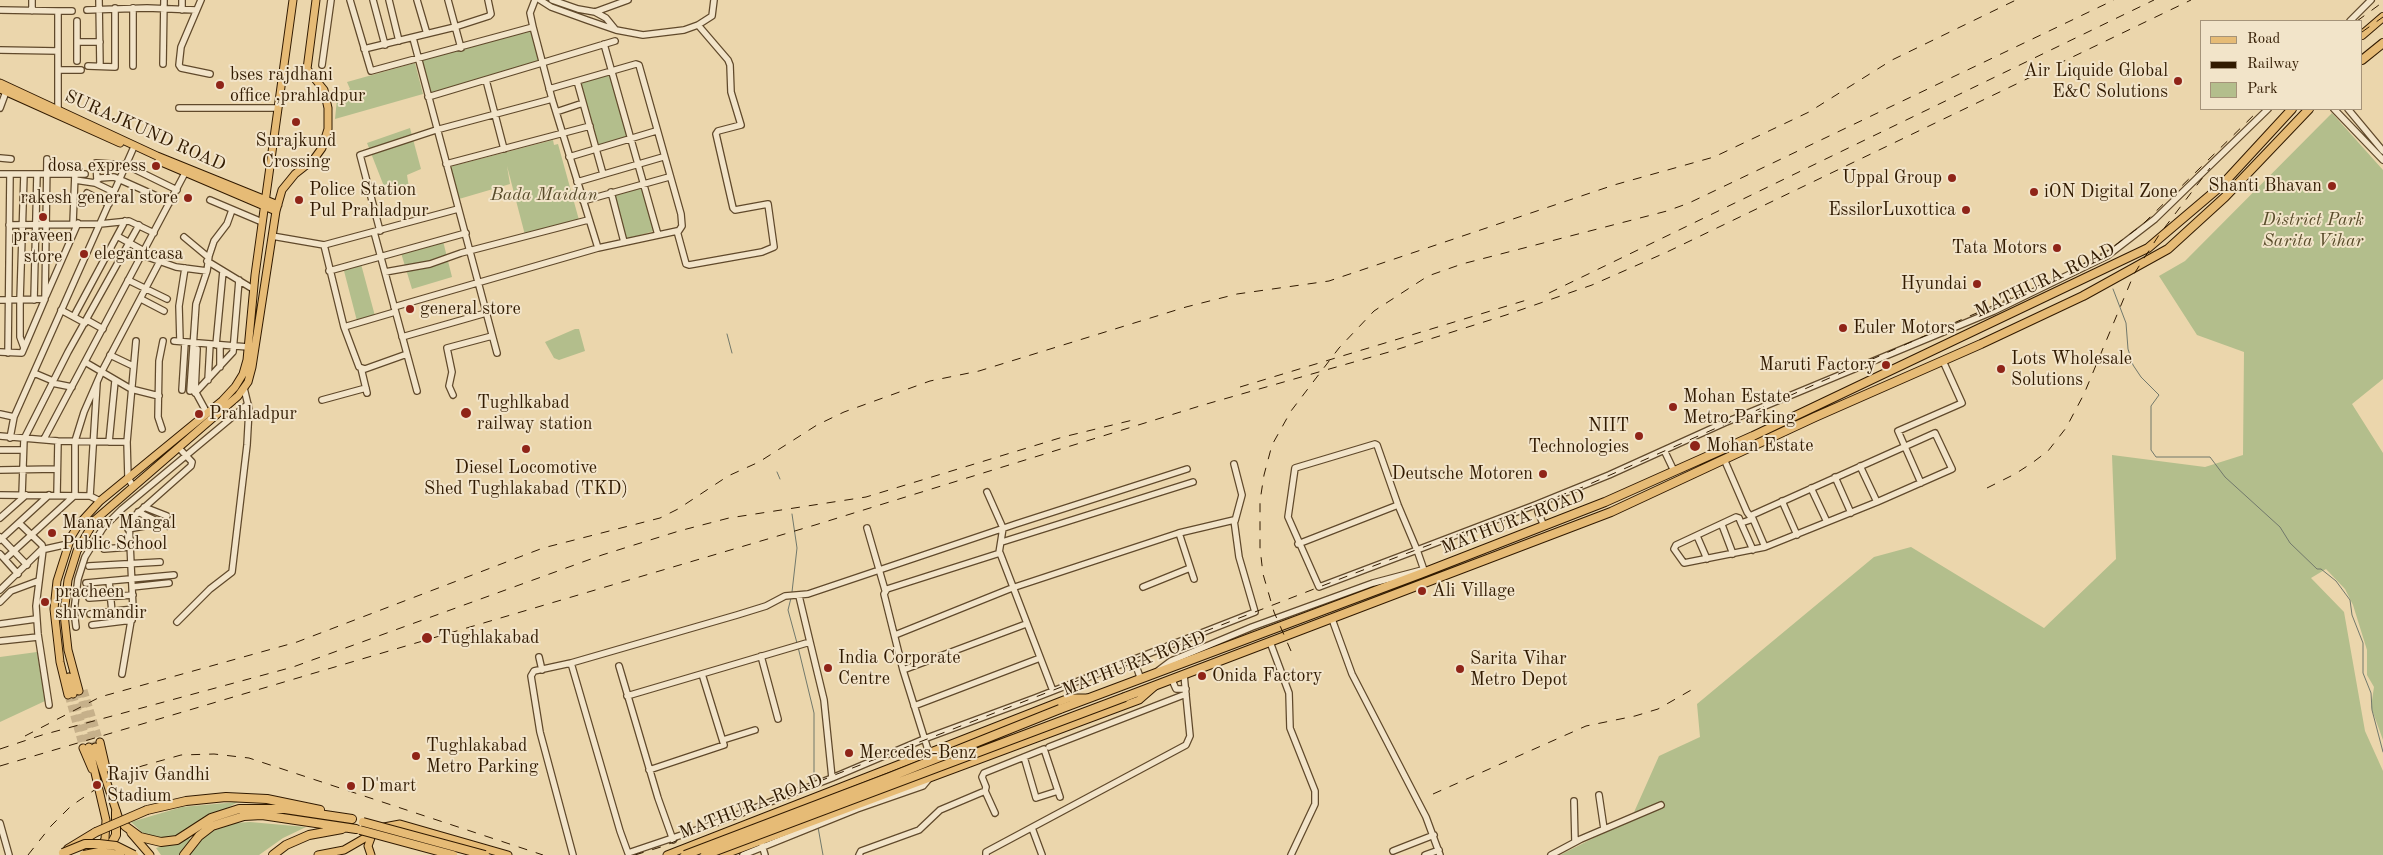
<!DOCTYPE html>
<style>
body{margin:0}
#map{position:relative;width:2383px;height:855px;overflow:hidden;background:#ebd6ac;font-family:"Old Standard TT",serif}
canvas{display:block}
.legend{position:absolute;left:2200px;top:20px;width:162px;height:90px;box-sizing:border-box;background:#f2e4c9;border:1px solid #a59379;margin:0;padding:6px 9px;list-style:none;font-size:15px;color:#311a00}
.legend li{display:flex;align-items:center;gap:10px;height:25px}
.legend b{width:25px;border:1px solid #a59379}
</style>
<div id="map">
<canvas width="2383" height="855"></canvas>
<ul class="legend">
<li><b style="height:6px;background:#e6bb76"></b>Road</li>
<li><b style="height:6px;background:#311a00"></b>Railway</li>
<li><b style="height:14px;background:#b3be8c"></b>Park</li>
</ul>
</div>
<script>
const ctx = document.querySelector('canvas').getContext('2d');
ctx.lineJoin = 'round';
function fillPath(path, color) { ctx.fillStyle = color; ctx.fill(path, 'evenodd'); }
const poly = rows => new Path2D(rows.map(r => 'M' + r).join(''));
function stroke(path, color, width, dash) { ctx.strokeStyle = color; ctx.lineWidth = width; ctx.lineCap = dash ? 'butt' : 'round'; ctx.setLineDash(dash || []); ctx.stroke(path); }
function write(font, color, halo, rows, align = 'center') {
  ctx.font = font + ' "Old Standard TT",serif'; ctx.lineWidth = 4; ctx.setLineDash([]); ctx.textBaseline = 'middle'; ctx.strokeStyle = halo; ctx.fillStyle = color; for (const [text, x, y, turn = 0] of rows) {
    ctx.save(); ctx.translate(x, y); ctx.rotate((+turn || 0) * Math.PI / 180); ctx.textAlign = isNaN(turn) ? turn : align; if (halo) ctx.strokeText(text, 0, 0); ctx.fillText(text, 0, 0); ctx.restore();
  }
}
const green = poly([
 [532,29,542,62,429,95,419,60],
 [415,63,423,94,335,119,337,99,350,89,347,82],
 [610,73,630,142,595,151,576,83],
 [2332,113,2383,170,2383,379,2352,404,2383,453,2383,740,2371,707,2374,687,2367,675,2367,650,2353,605,2345,589,2326,569,2311,578,2344,612,2365,731,2383,771,2383,855,1560,855,1631,819,1659,756,1700,737,1697,704,1874,557,1911,547,2044,628,2116,559,2112,455,2205,467,2243,455,2244,352,2197,335,2159,276,2185,261],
 [410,128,421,169,407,175,409,188,387,194,367,143],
 [553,140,554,145,558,144,579,220,525,235,507,166,510,184,459,199,449,167],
 [642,186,654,231,623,240,611,195],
 [443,241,452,277,412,289,401,253],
 [361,264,375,316,357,321,343,267],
 [575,329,579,329,585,351,559,360,554,358,545,342],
 [37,652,45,701,0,722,0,657],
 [238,802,179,835,168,838,156,838,145,835,131,822,182,807],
 [250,822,306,827,283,838,259,855,161,855,156,848,189,838,195,845,205,835,213,831,235,823]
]);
const stream = poly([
 [2113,289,2126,323,2128,349,2133,365,2141,377,2159,395,2151,406,2151,450,2156,457,2210,457,2225,477,2280,527,2290,543,2317,569,2321,569,2336,581,2350,600,2352,615,2363,643,2363,673,2371,693,2372,710,2383,752],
 [727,334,732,353],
 [777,472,780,479],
 [792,514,797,548,792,592],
 [791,598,788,610,797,643],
 [798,647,814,713,814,783],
 [818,827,823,855]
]);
const majorTunnel = poly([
 [84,690,100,742],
 [79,691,95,747],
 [73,694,89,747],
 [68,695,83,748]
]);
const minor = poly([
 [32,0,32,11],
 [99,0,100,66],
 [182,0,182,10],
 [201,0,181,47,179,65,181,68,210,74],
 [350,0,371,71,533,27,552,99,598,248,677,231,686,264,689,265,762,252,774,247,768,204,735,210,733,208,716,134,718,131,741,125,731,92,730,65,728,60,698,25],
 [373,0,385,45],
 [389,0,399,41],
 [417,0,427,34],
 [448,0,461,48],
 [540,0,551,7,587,20,616,30,643,35,684,30,698,25,712,16,714,0],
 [552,0,578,9,595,12,628,0],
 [0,10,58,11,58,109],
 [87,10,147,8,196,10],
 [58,11,72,11],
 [595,12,606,18,615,29],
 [2350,21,2371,0],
 [533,27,530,13,535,0],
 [413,38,497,353],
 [77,42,100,42],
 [604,44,658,235],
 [364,49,455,27,489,16,491,14,488,0],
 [0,50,58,51],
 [77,61,77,21],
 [163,64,164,0],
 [322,65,331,0],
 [88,66,115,67,115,8],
 [133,66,133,8],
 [59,70,81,70],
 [486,80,504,149],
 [577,81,603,174],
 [549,89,636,64,639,65,681,214,682,226,678,232],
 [428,97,615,41],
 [0,108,7,89],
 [179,108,278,108],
 [2334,109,2383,160],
 [2348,109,2383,151],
 [556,112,583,103],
 [569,157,656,131],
 [0,158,11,159],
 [446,164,590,126],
 [0,174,85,174],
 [75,180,95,183,114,192],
 [97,180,96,163,126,165,177,190],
 [96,181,100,178,114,177,170,202],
 [577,182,663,157],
 [611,192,624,242],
 [87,193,109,204],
 [210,200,262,222],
 [583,201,669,177],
 [73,223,75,174],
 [9,225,100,224,129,221,154,233],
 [380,231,360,155,436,130,552,99],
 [374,232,417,391],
 [117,236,144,251],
 [272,236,324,245,458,209],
 [184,237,208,257],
 [324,245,344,327,359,367,365,369,407,354],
 [142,255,176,267,207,271],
 [207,261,253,289],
 [329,271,466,233],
 [385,272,430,264,461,253,588,220],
 [128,280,167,299],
 [46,296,78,223],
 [141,299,164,311],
 [0,300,45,299],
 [34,300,37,174],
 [394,307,598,248],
 [61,310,85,323],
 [74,316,125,221],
 [87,320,103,329],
 [344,327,395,312],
 [402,337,486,313],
 [174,341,248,347],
 [180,341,179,306,185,268],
 [216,345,223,271],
 [24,348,20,337,20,300,24,174],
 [197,349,195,391,207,413],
 [0,352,22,353,45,299,47,159],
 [8,353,10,174],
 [110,355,133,366],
 [85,362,131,389],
 [220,367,220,345],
 [361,368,367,393],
 [34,373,53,381],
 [208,380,210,344],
 [52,383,72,387],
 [131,389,159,396],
 [182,390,185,343],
 [190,391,196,304,207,271,209,256,214,241,227,224,232,210],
 [195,393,233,352,239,280],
 [453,395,449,386,452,372,447,348,492,336],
 [322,400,366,388],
 [0,414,14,417],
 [162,429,158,417,159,361,163,341],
 [0,436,58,441,127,442],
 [10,438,14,417,133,149],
 [44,439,185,173],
 [109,442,115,381],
 [0,450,23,450],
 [1664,450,1674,471],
 [1724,459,1747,512,1750,516,1753,519,1765,547,1877,502,1952,469,1935,433,1750,516],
 [1234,464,1242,495,1235,521],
 [1860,466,1877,502],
 [0,470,57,469],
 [1835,477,1851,513],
 [1921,483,1898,431,1962,403,1943,361],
 [133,486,128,478,127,442,136,341],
 [1811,488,1827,522],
 [987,492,1003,528,999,553],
 [0,495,90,496,100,501],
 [22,495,24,439,68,352,139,225],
 [57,495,58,441],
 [90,496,97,383],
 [1782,501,1797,535],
 [144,507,167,516],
 [138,512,167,526],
 [1538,512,1544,526],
 [0,518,26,495],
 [1753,519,1741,523,1739,518,1736,517,1676,545,1674,549,1684,563,1765,547],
 [19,523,42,545,43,550,36,606,38,634,49,705],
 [1741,523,1753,550],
 [1722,525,1733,554],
 [867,528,885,590],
 [128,529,161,523],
 [1697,536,1707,559],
 [0,537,27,565],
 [0,540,49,495],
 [1002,542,1193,482],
 [1298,544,1398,505],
 [104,549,155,545],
 [0,554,18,574],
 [5,559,75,495,75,441,84,412,101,373,160,261],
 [89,566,160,562],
 [1425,573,1417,550,1398,505,1377,445,1375,444,1295,468,1288,517,1319,587,1417,550,1535,505,1609,475,1724,423,1994,311,2107,256,2155,219,2268,109],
 [109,581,112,612],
 [86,583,174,575],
 [132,587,169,583],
 [1143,587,1190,568],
 [0,590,41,550,68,544],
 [799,596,810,642],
 [89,598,133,595],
 [0,602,11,591,38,581],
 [90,614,133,609],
 [1332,619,1352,674,1426,817,1440,855],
 [177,622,210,589,232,572,247,445,249,409,244,388],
 [0,624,36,619],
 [92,625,132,620],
 [76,627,74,611,78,579,85,557,103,528,122,509,248,404],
 [895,635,1012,588,1179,533,1194,579],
 [0,641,38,637],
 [1270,642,1289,693,1290,728,1315,791,1315,804,1291,855],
 [761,656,778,719],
 [539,657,542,670],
 [1134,660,1140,677],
 [571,663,620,831,628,853,711,825,832,778,924,739,1035,698,1255,612,1239,557,1234,520,1179,533],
 [619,666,658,798,673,840],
 [903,670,1026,624],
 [1159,670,1171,661,1252,627,1373,583,1422,570],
 [122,674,133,609,129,521,191,466,192,462,179,448],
 [1172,680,1176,689,1186,689],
 [627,696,810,642,824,700,832,778],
 [914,706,1040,658],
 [723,740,755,730],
 [1049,747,1186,694],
 [929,753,903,670,884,594,887,589,1000,553,1053,691],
 [1024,757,1036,798,1058,791],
 [649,770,724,745,702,674],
 [985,791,995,813],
 [1599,795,1604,829],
 [1574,801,1575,842],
 [0,823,9,855],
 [1032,828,1042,855],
 [762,845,765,855],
 [1393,851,1434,835],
 [573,855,540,732,531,676,534,671,571,663,737,615,766,606,785,596,808,594,1016,524,1187,469],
 [743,855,857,809,923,786,928,780],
 [859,855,861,851,919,830,940,810,985,791,986,787,982,777,984,773,1044,749,1060,797],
 [986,855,986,852,1186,745,1190,736,1184,675],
 [1425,855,1439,850],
 [1551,855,1581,839,1661,805]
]);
const major = poly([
 [0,83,157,156,278,205],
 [0,89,120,143],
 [159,161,276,211],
 [69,677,73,694],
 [79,691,68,650,64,614,68,580,77,551,95,520,238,396,248,382,252,367,276,211,282,190,295,174,314,159,322,148,328,129,328,108,324,90,307,69,316,0],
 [68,695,60,662,54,609,57,581,71,537,79,524,100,501,222,401,235,387,243,374,247,360,255,275,293,0],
 [100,742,106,768],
 [89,747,106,820,105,839,97,855],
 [95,747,118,816],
 [83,748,92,769],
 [131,833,150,855],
 [318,855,344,850,384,827,400,824,508,855],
 [371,855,368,846,372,835],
 [667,855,1069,698,1087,698],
 [723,855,1139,700,1155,686]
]);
const highway = poly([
 [2362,35,2383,17],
 [2362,60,2383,43],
 [1125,697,1611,512,1815,417,1981,344,2083,296,2168,249,2225,197,2309,109],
 [1060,709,1420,574,1605,502,1753,436,2148,248,2221,186,2292,109],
 [147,810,186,801,226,797,267,799,320,810],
 [125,826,140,837,161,842,177,840,211,818,239,809,285,809,352,819],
 [68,849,96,832],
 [108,850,116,835,116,812],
 [184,855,199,836,212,826,244,816,262,815,356,829],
 [273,855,286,845,309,835,342,829]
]);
const rail = poly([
 [2357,21,2383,2],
 [2362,32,2383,17],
 [1549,293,2154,0],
 [1240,387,1530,299],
 [1987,488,2015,474,2032,463,2048,451,2066,428,2084,394,2134,274,2159,235,2210,168],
 [1291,651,1274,612,1263,574,1260,548,1260,501,1264,475,1272,445,1291,411,1339,348,1374,311,1428,276,1462,264,1667,211,1689,203,2114,0],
 [25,736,100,697,297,642,543,548,660,518,678,509,728,476,759,462,817,425,844,412,930,381,979,371,1186,307,1237,294,1329,281,1614,185,1714,157,1809,112,1892,60,2016,0],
 [0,749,42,735,293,667,602,555,679,531,729,518,866,497,1063,437,1133,420],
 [0,766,815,525,1203,405,1389,352,1506,315,1592,285,1667,252,2191,0],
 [1433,794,1586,726,1635,716,1658,709,1693,689],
 [28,855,51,826,71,806,115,776,142,766,181,755,214,754,249,758,543,855],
 [635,855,664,846,837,774,1376,565,1583,487,2067,273,2113,247,2143,224,2260,109]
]);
const highwayBridge = poly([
 [363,822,485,855],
 [360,830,453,855],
 [96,832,147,810],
 [63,853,85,844,99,844,116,846,134,855],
 [84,855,99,852,120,855],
 [685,855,890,777,1060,709],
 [705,855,1125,697]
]);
const markers = [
 [2178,81,5,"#8f2418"],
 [220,85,5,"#8f2418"],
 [296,122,5,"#8f2418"],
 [156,166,5,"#8f2418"],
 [1952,178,5,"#8f2418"],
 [2332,186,5,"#8f2418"],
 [2034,192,5,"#8f2418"],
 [188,198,5,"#8f2418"],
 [299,200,5,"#8f2418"],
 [1966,210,5,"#8f2418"],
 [43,217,5,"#8f2418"],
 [2057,248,5,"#8f2418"],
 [84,254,5,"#8f2418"],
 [1977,284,5,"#8f2418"],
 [410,309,5,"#8f2418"],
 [1843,328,5,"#8f2418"],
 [1886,365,5,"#8f2418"],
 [2001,369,5,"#8f2418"],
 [1673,407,5,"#8f2418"],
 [466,413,6,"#8f2418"],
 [199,414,5,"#8f2418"],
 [1639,436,5,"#8f2418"],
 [1695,446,6,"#8f2418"],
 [526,449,5,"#8f2418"],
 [1543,474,5,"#8f2418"],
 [52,533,5,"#8f2418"],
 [1422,591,5,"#8f2418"],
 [45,602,5,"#8f2418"],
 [427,638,6,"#8f2418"],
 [828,668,5,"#8f2418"],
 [1460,669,5,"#8f2418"],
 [1202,676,5,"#8f2418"],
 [849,753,5,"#8f2418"],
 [416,756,5,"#8f2418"],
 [97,785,5,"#8f2418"],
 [351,786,5,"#8f2418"]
];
const poiNames = [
 ["Air Liquide Global",2168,71,"right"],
 ["E&C Solutions",2168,92,"right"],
 ["bses rajdhani",230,75],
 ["office ,prahladpur",230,96],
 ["Surajkund",296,141,"center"],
 ["Crossing",296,162,"center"],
 ["dosa express",146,166,"right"],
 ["Uppal Group",1942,178,"right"],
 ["Shanti Bhavan",2322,186,"right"],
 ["Police Station",309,190],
 ["Pul Prahladpur",309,211],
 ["iON Digital Zone",2044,192],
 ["rakesh general store",178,198,"right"],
 ["EssilorLuxottica",1956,210,"right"],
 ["praveen",43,236,"center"],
 ["store",43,257,"center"],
 ["Tata Motors",2047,248,"right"],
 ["elegantcasa",94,254],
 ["Hyundai",1967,284,"right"],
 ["general store",420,309],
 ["Euler Motors",1853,328],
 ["Lots Wholesale",2011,359],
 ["Solutions",2011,380],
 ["Maruti Factory",1876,365,"right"],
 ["Mohan Estate",1683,397],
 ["Metro Parking",1683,418],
 ["Tughlkabad",477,403],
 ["railway station",477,424],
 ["Prahladpur",209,414],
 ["NIIT",1629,426,"right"],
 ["Technologies",1629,447,"right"],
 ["Mohan Estate",1706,446],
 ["Diesel Locomotive",526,468,"center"],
 ["Shed Tughlakabad (TKD)",526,489,"center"],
 ["Deutsche Motoren",1533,474,"right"],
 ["Manav Mangal",62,523],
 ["Public School",62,544],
 ["Ali Village",1432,591],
 ["pracheen",55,592],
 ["shiv mandir",55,613],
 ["Tughlakabad",438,638],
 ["India Corporate",838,658],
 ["Centre",838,679],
 ["Sarita Vihar",1470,659],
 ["Metro Depot",1470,680],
 ["Onida Factory",1212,676],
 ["Tughlakabad",426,746],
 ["Metro Parking",426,767],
 ["Mercedes-Benz",859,753],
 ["Rajiv Gandhi",107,775],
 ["Stadium",107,796],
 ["D'mart",361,786]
];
const streetNames = [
 ["SURAJKUND ROAD",145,131,24],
 ["MATHURA ROAD",2045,281,-25],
 ["MATHURA ROAD",1513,522,-21],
 ["MATHURA ROAD",1134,664,-21],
 ["MATHURA ROAD",751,807,-21]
];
const parkNames = [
 ["Bada Maidan",544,195],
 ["District Park",2313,220],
 ["Sarita Vihar",2313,241]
];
fillPath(green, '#b3be8c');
stroke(stream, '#71786b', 1);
stroke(majorTunnel, '#c6b08a', 7, [7, 3.5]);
stroke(minor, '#60492b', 8);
stroke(major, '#311a00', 9);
stroke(highway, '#311a00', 10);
stroke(minor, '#f2e4c9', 5.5);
stroke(major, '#e6bb76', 7);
stroke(highway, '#e6bb76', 8);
stroke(rail, '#311a00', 1, [9, 9]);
stroke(highwayBridge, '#311a00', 10, []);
stroke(highwayBridge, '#e6bb76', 8);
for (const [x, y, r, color] of markers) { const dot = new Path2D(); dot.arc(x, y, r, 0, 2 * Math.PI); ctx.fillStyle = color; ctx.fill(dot); stroke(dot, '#f2e4c9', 2); }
write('18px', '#311a00', '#f2e4c9', poiNames, 'left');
write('18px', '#311a00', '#f2e4c9', streetNames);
write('italic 18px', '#584b2a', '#f2e4c9', parkNames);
</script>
